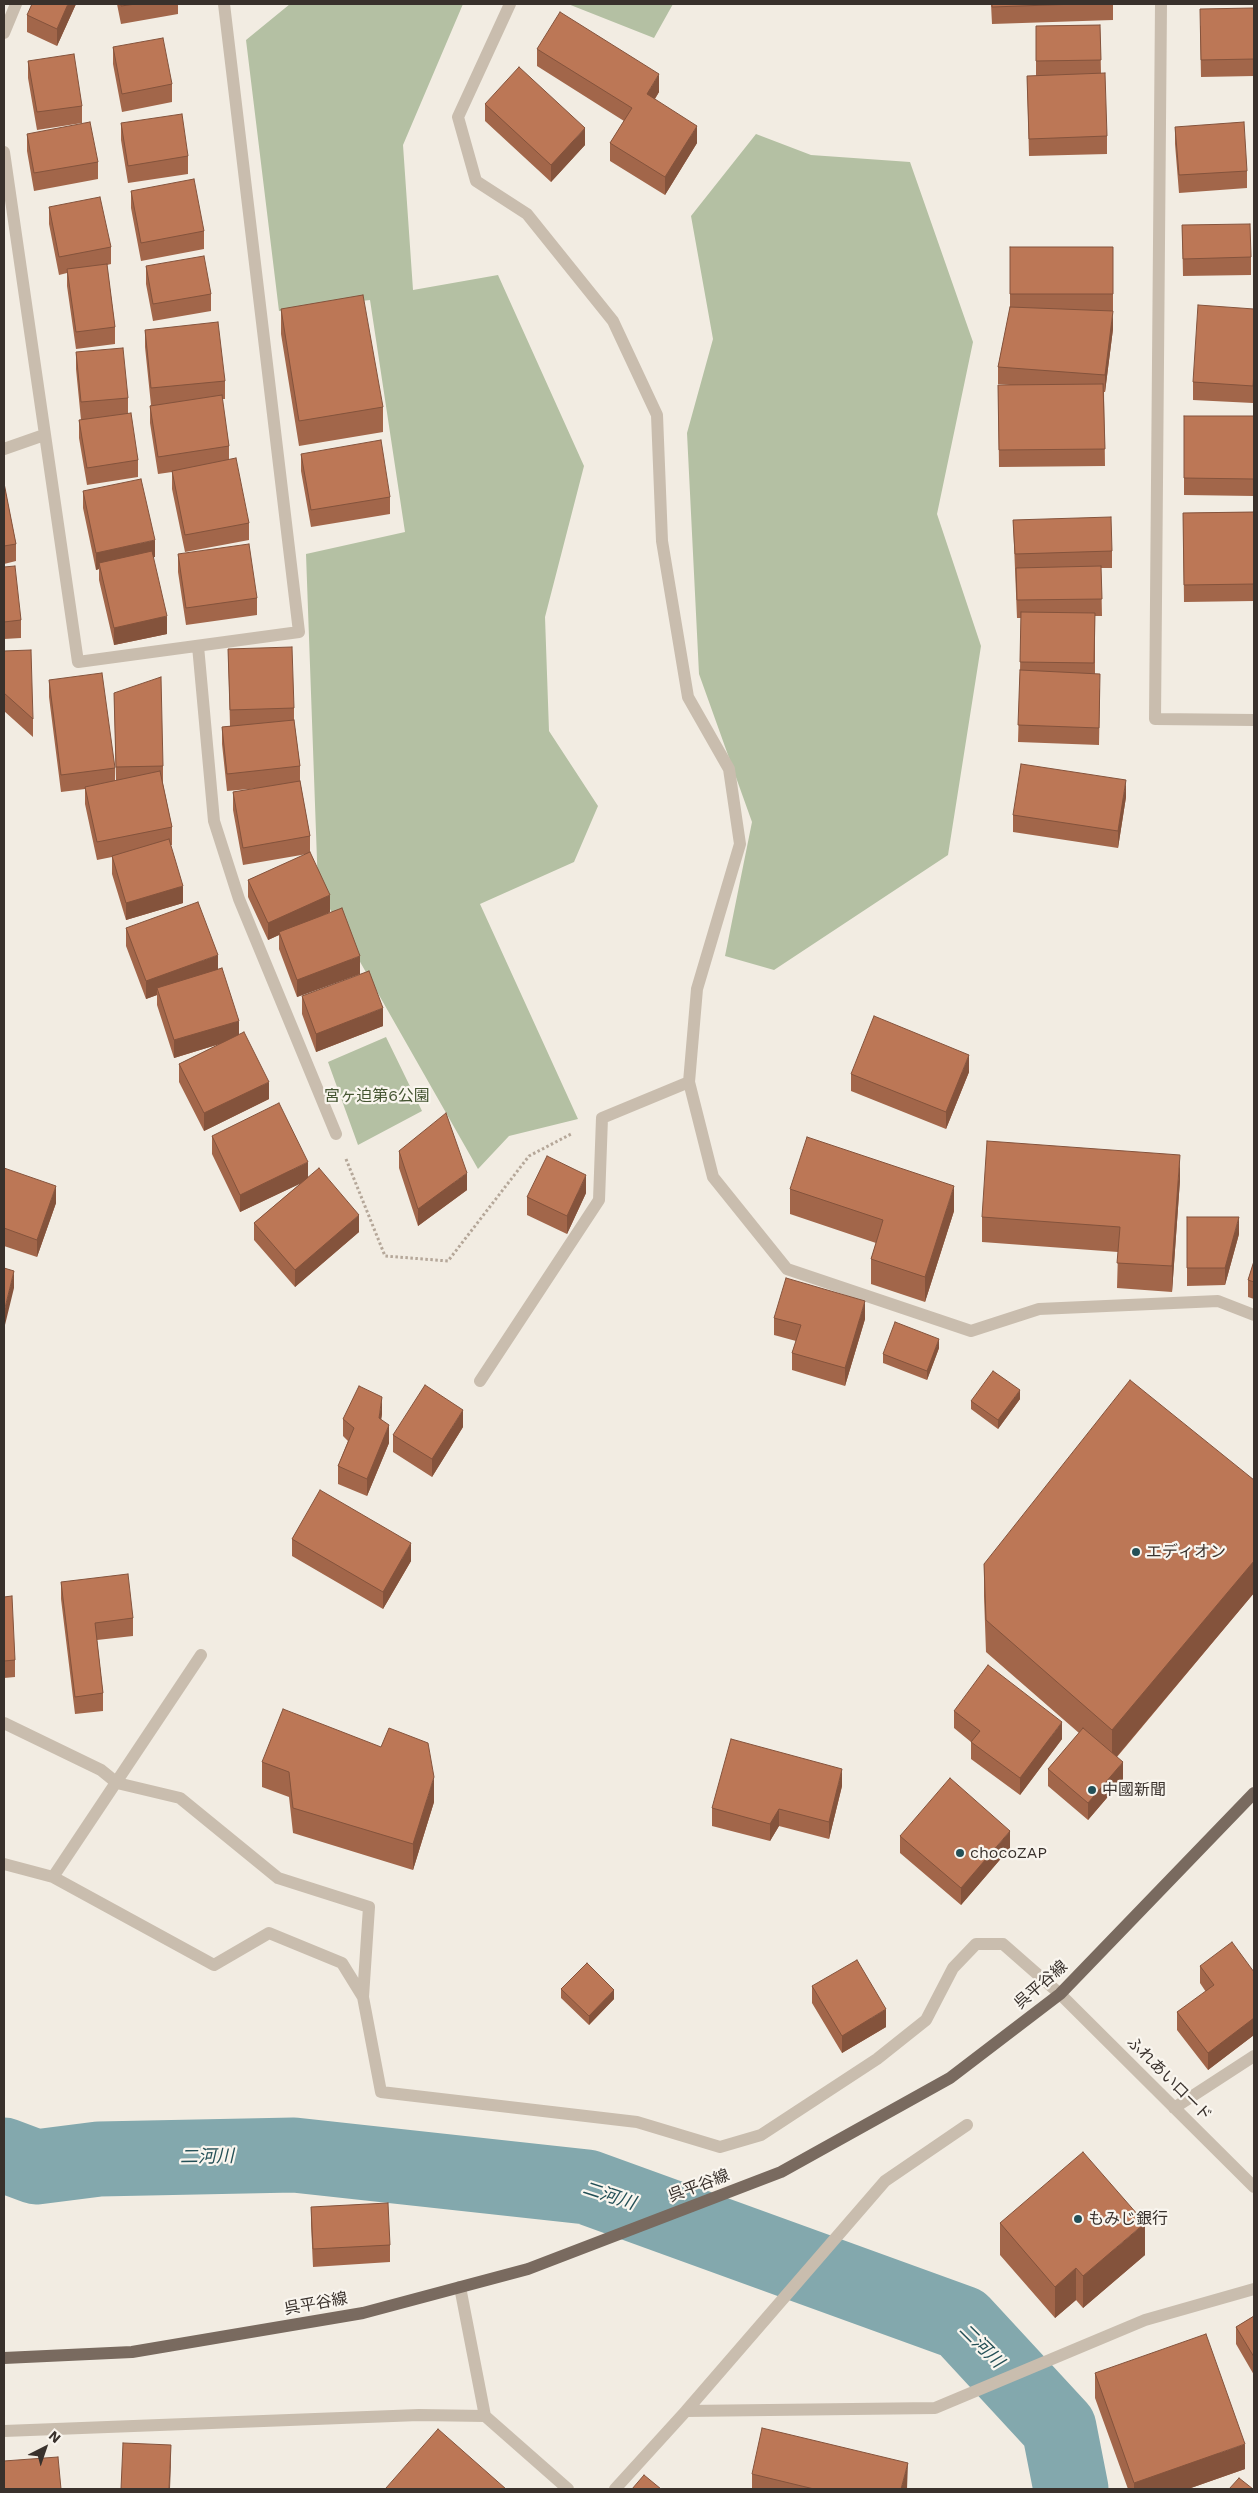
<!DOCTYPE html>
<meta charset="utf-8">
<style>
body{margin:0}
#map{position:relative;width:1258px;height:2493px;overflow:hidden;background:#f2ece2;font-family:"Work Sans",sans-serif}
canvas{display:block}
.frame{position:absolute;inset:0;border:5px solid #39312c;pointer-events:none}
.north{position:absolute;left:20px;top:2423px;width:50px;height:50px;-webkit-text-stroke:4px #f9f5ee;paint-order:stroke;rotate:41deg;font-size:14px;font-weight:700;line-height:20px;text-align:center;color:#39312c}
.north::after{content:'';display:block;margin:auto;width:18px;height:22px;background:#39312c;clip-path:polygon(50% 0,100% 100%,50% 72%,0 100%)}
</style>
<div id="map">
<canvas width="1258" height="2493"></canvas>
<div class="frame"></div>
<div class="north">N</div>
</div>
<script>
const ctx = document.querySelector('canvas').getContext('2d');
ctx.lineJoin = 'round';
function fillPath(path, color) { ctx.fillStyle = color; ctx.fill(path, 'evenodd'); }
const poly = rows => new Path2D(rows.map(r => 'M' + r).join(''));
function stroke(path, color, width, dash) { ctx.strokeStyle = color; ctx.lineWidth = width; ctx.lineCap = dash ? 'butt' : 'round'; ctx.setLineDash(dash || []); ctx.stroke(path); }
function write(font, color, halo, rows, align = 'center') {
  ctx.font = font + ' "Work Sans","Noto Sans JP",sans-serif'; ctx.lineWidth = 4.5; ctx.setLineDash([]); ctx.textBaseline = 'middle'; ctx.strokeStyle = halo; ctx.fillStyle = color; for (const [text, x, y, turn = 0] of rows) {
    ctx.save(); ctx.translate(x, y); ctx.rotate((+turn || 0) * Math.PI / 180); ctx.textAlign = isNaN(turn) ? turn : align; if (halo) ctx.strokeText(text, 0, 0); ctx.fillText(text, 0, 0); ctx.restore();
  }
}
const green = poly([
 [290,4,463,4,403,145,413,290,498,275,584,466,545,617,549,731,598,806,574,862,480,904,578,1119,509,1136,478,1169,318,888,306,554,405,532,370,300,279,311,246,40],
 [568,4,673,4,654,38],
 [756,134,811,155,910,162,973,342,937,514,981,646,948,855,774,970,725,956,752,822,699,674,687,433,713,339,691,216],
 [386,1037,422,1111,358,1145,328,1062]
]);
const river = poly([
 [4,2155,36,2167,99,2159,294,2155,587,2187,962,2323,1059,2428,1071,2489]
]);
const path = poly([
 [346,1159,385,1256,448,1261,529,1156,573,1133]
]);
const minor = poly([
 [510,4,458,117,476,181,527,214,613,321,657,415,662,541,688,697,729,769,740,844,697,989,689,1082,713,1177,787,1269,971,1331,1039,1309,1218,1301,1254,1315],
 [1161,4,1155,719,1254,720],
 [4,33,16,4],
 [4,152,78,662,299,632,224,4],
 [4,449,44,435],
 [198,646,214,821,239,899,336,1134],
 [480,1381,599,1200,602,1118,689,1082],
 [4,1723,101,1770,117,1783,180,1798,278,1878,369,1907,363,1997,381,2092,637,2122,720,2147,761,2135,877,2059,926,2020,953,1968,976,1944,1003,1944,1060,1994,1254,2187],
 [4,1864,53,1877,214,1965,269,1933,342,1963,363,1997],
 [53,1877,201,1655],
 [1174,2108,1254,2056],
 [460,2287,485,2416,568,2489],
 [686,2411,885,2181,967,2125],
 [4,2431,419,2415,485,2416],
 [615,2489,686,2411,935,2408,1145,2320,1254,2289]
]);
const major = poly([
 [4,2358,132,2352,363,2313,528,2269,781,2172,950,2078,1060,1994,1254,1793]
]);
const wall = poly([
 [76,4,57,46,27,32,27,15],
 [117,4,178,4,178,14,121,24],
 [991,4,1113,4,1113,20,992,24],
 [1254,8,1254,76,1201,77,1200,26],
 [1100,25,1101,73,1107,136,1107,154,1029,156,1027,76,1036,76,1036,26],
 [113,47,172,84,172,102,122,112,113,64],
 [537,49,659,92,655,99,697,143,665,195,610,161,610,143,624,121,537,66],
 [28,61,82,106,82,123,37,130,28,78],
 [485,104,585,145,551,182,485,121],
 [121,123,188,156,188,174,128,183,121,140],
 [1175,127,1247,171,1247,188,1179,193,1175,144],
 [27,134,98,162,98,179,34,191,27,151],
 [131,191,204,231,204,249,141,261,131,208],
 [49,207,111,247,111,264,107,265,115,327,115,344,76,349,67,286,67,273,59,275,49,224],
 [1182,225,1251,257,1251,275,1183,276],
 [1010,247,1113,247,1113,311,1108,311,1113,329,1105,392,1104,392,1105,466,999,467,998,385,1010,385,998,384,998,367,1010,308],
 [146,266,211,294,211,311,153,321,146,284],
 [281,309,383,407,383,432,299,446,281,334],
 [1254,309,1254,388,1253,403,1193,400,1193,382],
 [145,330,225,381,225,399,222,399,229,446,229,460,249,523,249,540,185,552,172,489,172,472,158,474,150,423,150,406,151,405,145,347],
 [76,352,128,398,128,413,138,460,138,477,87,485,79,438,79,420,90,419,81,420,76,369],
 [1184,416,1254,416,1254,496,1184,495],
 [301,454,390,497,390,514,311,527,301,471],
 [4,483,16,544,16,561,4,564],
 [83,491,155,557,153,557,167,634,114,645,99,580,99,569,96,570,83,508],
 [1254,512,1254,601,1184,602,1183,513],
 [1013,520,1112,551,1112,568,1101,568,1102,616,1095,616,1095,674,1100,691,1099,745,1018,742,1020,671,1021,618,1017,618],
 [178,554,257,598,257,615,186,625,178,572],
 [4,567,21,620,21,638,4,639],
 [228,649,294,708,294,720,300,766,300,781,310,836,310,853,330,912,320,917,360,974,297,997,279,949,279,935,268,940,248,897,248,880,307,854,243,865,233,810,233,792,261,788,227,791,222,744,222,727,230,726],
 [4,651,33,719,33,737,4,711],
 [49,680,115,768,115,781,116,780,114,693,163,766,163,784,172,827,172,845,170,845,183,903,126,920,112,874,112,857,97,860,85,804,85,789,61,792,49,697],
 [1126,797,1118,848,1013,832,1013,815],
 [126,928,218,969,239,1035,269,1099,204,1131,179,1082,179,1064,223,1043,174,1058,157,1005,157,995,146,999,126,946],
 [302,996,383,1026,316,1052,302,1014],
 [969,1072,946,1129,851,1091,851,1074],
 [212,1136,308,1177,359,1232,295,1287,254,1240,254,1223,301,1183,240,1212,212,1154],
 [399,1151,467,1190,418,1226,399,1168],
 [4,1168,56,1203,37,1257,4,1246],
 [1180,1180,1172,1292,1117,1288,1118,1252,982,1242,982,1217],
 [790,1189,954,1211,925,1302,871,1284,871,1259,876,1243,790,1214],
 [586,1193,567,1234,527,1215,527,1197],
 [1187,1217,1239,1234,1225,1285,1187,1286],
 [1254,1261,1254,1299,1248,1297,1248,1280],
 [774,1318,865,1319,845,1386,792,1370,792,1353,796,1341,774,1335],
 [939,1348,927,1380,883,1363,883,1354],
 [1020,1399,998,1429,971,1409,971,1401],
 [382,1414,381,1419,389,1443,367,1496,338,1484,338,1466,348,1441,343,1436,343,1419],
 [463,1427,432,1477,393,1452,393,1435],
 [1254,1480,1254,1593,1117,1757,1123,1779,1088,1820,1048,1786,1048,1769,1079,1733,986,1652,984,1596,984,1564],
 [292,1539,411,1561,383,1609,292,1556],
 [61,1582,133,1618,133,1636,97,1640,103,1693,103,1711,75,1714,61,1599],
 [4,1597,15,1660,15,1677,4,1678],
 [954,1711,1062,1739,1020,1795,971,1759,971,1742,954,1728],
 [262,1762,434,1802,413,1870,293,1833,289,1797,262,1787],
 [842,1786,829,1839,779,1826,770,1841,712,1826,712,1808],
 [900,1836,1010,1848,961,1905,900,1853],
 [1200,1966,1254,1972,1254,2035,1208,2070,1177,2030,1177,2012,1206,1992,1200,1983],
 [812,1986,886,2027,842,2053,812,2003],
 [561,1989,614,1999,589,2025,561,1998],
 [311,2207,390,2245,390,2262,313,2267,311,2224],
 [1000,2223,1145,2255,1083,2308,1076,2300,1055,2318,1000,2255],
 [1254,2316,1254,2375,1236,2344,1236,2327],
 [1095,2373,1245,2469,1188,2489,1128,2489,1095,2398],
 [752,2474,908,2488,907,2489,752,2489]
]);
const shadedWall = poly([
 [68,4,76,4,57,46,57,29],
 [659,74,659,92,647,111,647,94],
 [697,126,697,143,665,195,665,177],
 [585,128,585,145,551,182,551,165],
 [1113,311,1113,329,1105,392,1105,375],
 [1254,371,1254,388,1253,403,1253,386],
 [155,540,155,557,101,569,99,563,99,569,96,570,96,553],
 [167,616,167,634,114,645,114,628],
 [1126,780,1126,797,1118,848,1118,831],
 [183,886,183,903,126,920,126,903],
 [330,895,330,912,280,935,279,932,279,935,268,940,268,923],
 [218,955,218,972,157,988,157,995,146,999,146,981],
 [360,956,360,974,297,997,297,980],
 [383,1008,383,1026,316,1052,316,1034],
 [239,1021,239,1038,174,1058,174,1040],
 [969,1055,969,1072,946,1129,946,1112],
 [269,1082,269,1099,204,1131,204,1113],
 [1180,1155,1180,1180,1172,1292,1172,1266],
 [308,1162,308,1180,240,1212,240,1195],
 [467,1173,467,1190,418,1226,418,1209],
 [586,1175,586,1193,567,1234,567,1216],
 [56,1186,56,1203,37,1257,37,1240],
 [954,1186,954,1211,925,1302,925,1277],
 [359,1215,359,1232,295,1287,295,1270],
 [1239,1217,1239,1234,1225,1285,1225,1268],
 [14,1271,14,1288,4,1329,4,1312],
 [865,1301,865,1319,845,1386,845,1368],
 [939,1339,939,1348,927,1380,927,1371],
 [1020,1390,1020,1399,998,1429,998,1420],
 [382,1397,382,1414,379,1435,379,1418],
 [463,1410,463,1427,432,1477,432,1459],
 [389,1425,389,1443,367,1496,367,1479],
 [411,1543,411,1561,383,1609,383,1592],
 [1254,1561,1254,1593,1112,1762,1112,1730],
 [1062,1722,1062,1739,1020,1795,1020,1778],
 [1123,1762,1123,1779,1088,1820,1088,1803],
 [842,1769,842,1786,829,1839,829,1822],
 [434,1777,434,1802,413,1870,413,1844],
 [779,1809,779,1826,770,1841,770,1824],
 [1010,1831,1010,1848,961,1905,961,1888],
 [614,1990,614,1999,589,2025,589,2016],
 [886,2009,886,2027,842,2053,842,2036],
 [1254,2018,1254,2035,1208,2070,1208,2053],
 [1145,2223,1145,2255,1083,2308,1083,2276],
 [1076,2268,1076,2300,1055,2318,1055,2287],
 [1245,2444,1245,2469,1188,2489,1134,2489,1134,2483],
 [171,2445,171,2462,170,2489,169,2489],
 [908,2463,907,2489,901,2489]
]);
const building = poly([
 [32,4,68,4,57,29,27,15,32,4],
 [121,4,136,4,121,6,121,4],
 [992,4,1077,4,992,7,992,4],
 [1254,8,1254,59,1201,60,1200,9,1254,8],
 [560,12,659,74,647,94,697,126,665,177,610,143,632,108,537,49,560,12],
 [1100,25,1101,60,1036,61,1036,26,1100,25],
 [163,38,172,84,122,94,113,47,163,38],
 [74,54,82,106,37,112,28,61,74,54],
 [519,67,585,128,551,165,485,104,519,67],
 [1105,73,1107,136,1029,139,1027,76,1105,73],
 [182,114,188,156,128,166,121,123,182,114],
 [90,122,98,162,34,173,27,134,90,122],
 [1244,122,1247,171,1179,175,1175,127,1244,122],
 [194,179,204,231,141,243,131,191,194,179],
 [100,197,111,247,59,257,49,207,100,197],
 [1250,224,1251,257,1183,259,1182,225,1250,224],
 [1010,247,1113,247,1113,294,1010,294,1010,247],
 [204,256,211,294,153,304,146,266,204,256],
 [107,264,115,327,76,332,67,269,107,264],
 [363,295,383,407,299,421,281,309,363,295],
 [1198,305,1254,309,1254,371,1253,386,1193,382,1198,305],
 [1010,307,1113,311,1105,375,998,367,1010,307],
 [218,322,225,381,151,388,145,330,218,322],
 [123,348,128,398,81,402,76,352,123,348],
 [1103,384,1105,449,999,450,998,385,1103,384],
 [222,395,229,446,158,457,150,406,222,395],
 [131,413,138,460,87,468,79,420,131,413],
 [1184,416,1254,416,1254,479,1184,478,1184,416],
 [381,440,390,497,311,510,301,454,381,440],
 [236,458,249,523,185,535,172,471,236,458],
 [141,479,155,540,96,553,83,491,141,479],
 [4,483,16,544,4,546,4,483],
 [1254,512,1254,584,1184,585,1183,513,1254,512],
 [1111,517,1112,551,1015,554,1013,520,1111,517],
 [249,544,257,598,186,608,178,554,249,544],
 [152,551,167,616,114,628,99,563,152,551],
 [15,566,21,620,4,622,4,567,15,566],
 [1101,566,1102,599,1017,600,1016,568,1101,566],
 [1021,612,1095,613,1094,663,1020,662,1021,612],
 [292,647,294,708,230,710,228,649,292,647],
 [31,650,33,719,4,693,4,651,31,650],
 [1020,670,1100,674,1099,728,1018,725,1020,670],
 [102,673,115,768,61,775,49,680,102,673],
 [161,677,163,766,116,767,114,693,161,677],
 [294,720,300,766,227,774,222,727,294,720],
 [1021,764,1126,780,1118,831,1013,815,1021,764],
 [160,771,172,827,97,842,85,787,160,771],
 [300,781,310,836,243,848,233,792,300,781],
 [169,839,183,886,126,903,112,856,169,839],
 [310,852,330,895,268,923,248,880,310,852],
 [198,902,218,955,146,981,126,928,198,902],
 [342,908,360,956,297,980,279,932,342,908],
 [222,968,239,1021,174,1040,157,988,222,968],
 [369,971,383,1008,316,1034,302,996,369,971],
 [874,1016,969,1055,946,1112,851,1074,874,1016],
 [244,1032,269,1082,204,1113,179,1064,244,1032],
 [279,1103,308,1162,240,1195,212,1136,279,1103],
 [446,1113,467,1173,418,1209,399,1151,446,1113],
 [807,1137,954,1186,925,1277,871,1259,883,1220,790,1189,807,1137],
 [987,1141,1180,1155,1172,1266,1117,1263,1120,1227,982,1217,987,1141],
 [547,1156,586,1175,567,1216,527,1197,547,1156],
 [4,1168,56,1186,37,1240,4,1228,4,1168],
 [319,1168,359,1215,295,1270,254,1223,319,1168],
 [1187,1217,1239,1217,1225,1268,1187,1268,1187,1217],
 [1254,1261,1254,1282,1248,1280,1254,1261],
 [4,1268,14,1271,4,1312,4,1268],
 [786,1278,865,1301,845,1368,792,1353,801,1325,774,1318,786,1278],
 [895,1322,939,1339,927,1371,883,1354,895,1322],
 [993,1371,1020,1390,998,1420,971,1401,993,1371],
 [1130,1380,1254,1480,1254,1561,1112,1730,986,1620,984,1564,1130,1380],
 [425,1385,463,1410,432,1459,393,1435,425,1385],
 [359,1386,382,1397,379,1418,389,1425,367,1479,338,1466,354,1428,343,1419,359,1386],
 [320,1490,411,1543,383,1592,292,1539,320,1490],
 [128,1574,133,1618,95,1623,103,1693,75,1697,61,1582,128,1574],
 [12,1596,15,1660,4,1661,4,1597,12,1596],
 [988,1665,1062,1722,1020,1778,971,1742,980,1731,954,1711,988,1665],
 [283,1709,381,1747,389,1728,428,1743,434,1777,413,1844,293,1808,289,1772,262,1762,283,1709],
 [1083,1728,1123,1762,1088,1803,1048,1769,1083,1728],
 [731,1739,842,1769,829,1822,779,1809,770,1824,712,1808,731,1739],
 [950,1778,1010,1831,961,1888,900,1836,950,1778],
 [1232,1942,1254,1972,1254,2018,1208,2053,1177,2012,1214,1985,1200,1966,1232,1942],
 [857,1960,886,2009,842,2036,812,1986,857,1960],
 [587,1963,614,1990,589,2016,561,1989,587,1963],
 [1083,2152,1145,2223,1083,2276,1076,2268,1055,2287,1000,2223,1083,2152],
 [388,2203,390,2245,313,2249,311,2207,388,2203],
 [1254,2316,1254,2357,1236,2327,1254,2316],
 [1206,2334,1245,2444,1134,2483,1095,2373,1206,2334],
 [762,2428,908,2463,901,2489,814,2489,752,2474,762,2428],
 [438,2429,506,2489,388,2489,386,2488,438,2429],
 [123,2443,171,2445,169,2489,121,2489,123,2443],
 [58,2457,61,2489,4,2489,4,2461,58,2457],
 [644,2475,661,2489,632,2489,644,2475],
 [1239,2478,1253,2489,1229,2489,1239,2478]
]);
const markers = [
 [1136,1552,5,"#245057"],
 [1092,1790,5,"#245057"],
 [960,1853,5,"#245057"],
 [1078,2219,5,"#245057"]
];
const parkNames = [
 ["宮ヶ迫第6公園",377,1096]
];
const poiNames = [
 ["エディオン",1146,1552],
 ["中國新聞",1102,1790],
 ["chocoZAP",970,1853],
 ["もみじ銀行",1088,2219]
];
const streetNames = [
 ["呉平谷線",1041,1985,-41],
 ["ふれあいロード",1169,2079,45],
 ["呉平谷線",699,2186,-21],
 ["呉平谷線",316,2304,-10]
];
const waterNames = [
 ["二河川",207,2157,-1],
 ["二河川",609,2196,18],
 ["二河川",981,2346,45]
];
fillPath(green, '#b4c0a3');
stroke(river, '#83a8ad', 75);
stroke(path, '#b5a799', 3, [2.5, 2.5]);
stroke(minor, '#c9bdae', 12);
stroke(major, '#796a5f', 12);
fillPath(wall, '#a2664a');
fillPath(shadedWall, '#84533c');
fillPath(building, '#bc7756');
stroke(building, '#84533c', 1);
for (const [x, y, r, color] of markers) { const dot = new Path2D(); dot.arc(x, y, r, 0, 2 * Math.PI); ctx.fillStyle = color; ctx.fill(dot); stroke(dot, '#f9f5ee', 2); }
write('16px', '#455532', '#f9f5ee', parkNames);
write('16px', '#39312c', '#f9f5ee', poiNames, 'left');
write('16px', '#39312c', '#f9f5ee', streetNames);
write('italic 18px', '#245057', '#f9f5ee', waterNames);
</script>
